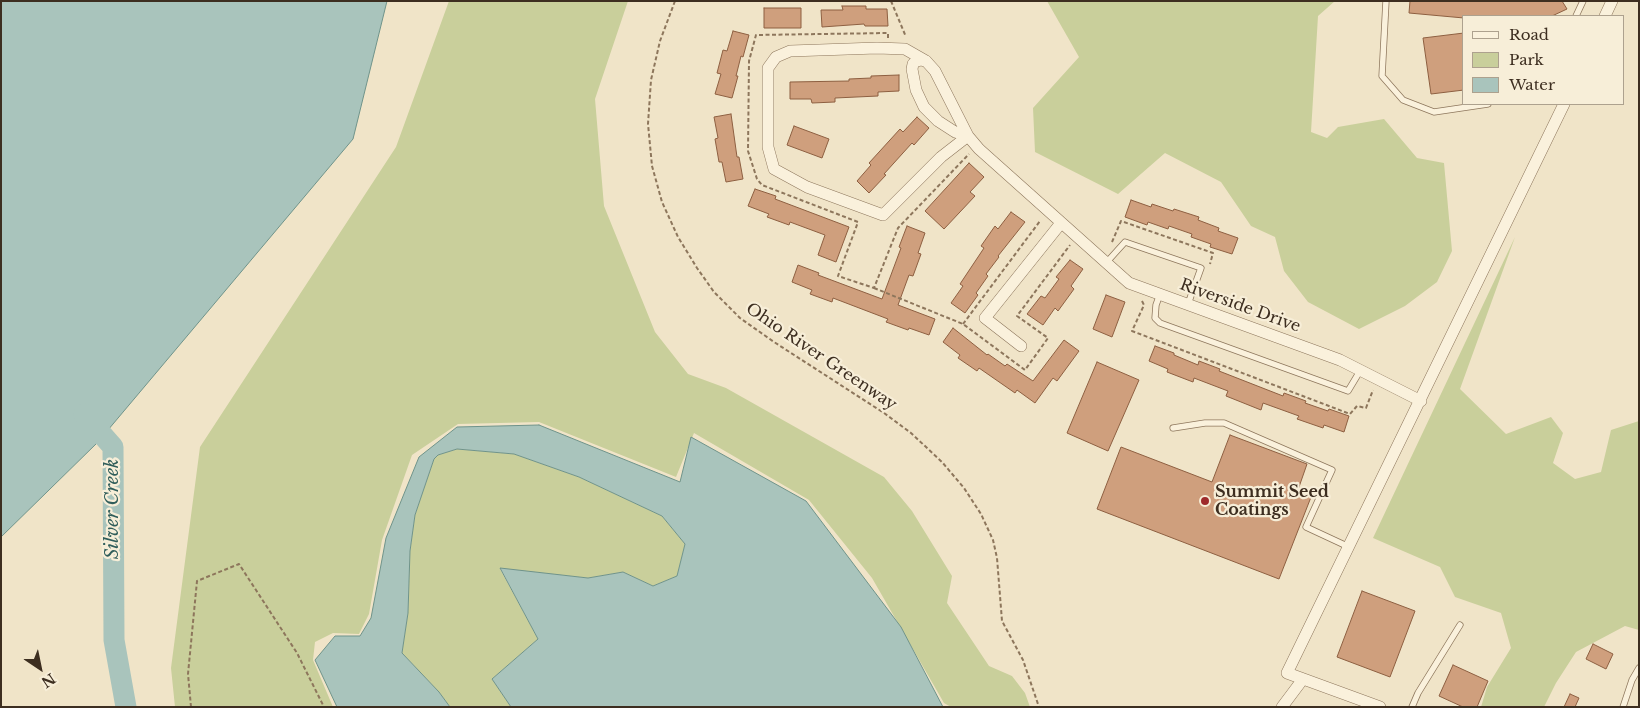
<!DOCTYPE html>
<style>
body{margin:0}
#map{position:relative;width:1640px;height:708px;overflow:hidden;background:#f0e4c8;font-family:"Libre Baskerville",serif}
canvas{display:block}
.frame{position:absolute;inset:0;border:2px solid #3d2e20;pointer-events:none}
.legend{position:absolute;left:1462px;top:15px;width:162px;height:90px;box-sizing:border-box;background:#f7eed8;border:1px solid #ada18e;margin:0;padding:6px 9px;list-style:none;font-size:15px;color:#3d2e20}
.legend li{display:flex;align-items:center;gap:10px;height:25px}
.legend b{width:25px;border:1px solid #ada18e}
.north{position:absolute;left:15px;top:643px;width:50px;height:50px;-webkit-text-stroke:4px #f7eed8;paint-order:stroke;rotate:146deg;font-size:14px;font-weight:700;line-height:20px;text-align:center;color:#3d2e20}
.north::after{content:'';display:block;margin:auto;width:18px;height:22px;background:#3d2e20;clip-path:polygon(50% 0,100% 100%,50% 72%,0 100%)}
</style>
<div id="map">
<canvas width="1640" height="708"></canvas>
<div class="frame"></div>
<ul class="legend">
<li><b style="height:6px;background:#faf1dc"></b>Road</li>
<li><b style="height:14px;background:#c9cf9b"></b>Park</li>
<li><b style="height:14px;background:#a9c4bc"></b>Water</li>
</ul>
<div class="north">N</div>
</div>
<script>
const ctx = document.querySelector('canvas').getContext('2d');
ctx.lineJoin = 'round';
function fillPath(path, color) { ctx.fillStyle = color; ctx.fill(path, 'evenodd'); }
const poly = rows => new Path2D(rows.map(r => 'M' + r).join(''));
function stroke(path, color, width, dash) { ctx.strokeStyle = color; ctx.lineWidth = width; ctx.lineCap = dash ? 'butt' : 'round'; ctx.setLineDash(dash || []); ctx.stroke(path); }
function write(font, color, halo, rows, align = 'center') {
  ctx.font = font + ' "Libre Baskerville",serif'; ctx.lineWidth = 4.5; ctx.setLineDash([]); ctx.textBaseline = 'middle'; ctx.strokeStyle = halo; ctx.fillStyle = color; for (const [text, x, y, turn = 0] of rows) {
    ctx.save(); ctx.translate(x, y); ctx.rotate((+turn || 0) * Math.PI / 180); ctx.textAlign = isNaN(turn) ? turn : align; if (halo) ctx.strokeText(text, 0, 0); ctx.fillText(text, 0, 0); ctx.restore();
  }
}
const green = poly([
 [449,1,628,1,595,99,604,206,655,332,688,374,726,388,884,477,912,511,952,576,947,603,989,666,1012,676,1025,693,1030,707,951,707,944,703,872,578,809,500,694,433,676,477,539,422,458,424,412,455,382,540,369,614,359,634,333,633,315,642,313,660,333,707,175,707,171,668,200,447,396,147],
 [1047,1,1335,1,1318,16,1311,132,1327,138,1338,127,1384,119,1417,158,1444,163,1452,251,1437,282,1405,306,1359,329,1308,302,1284,271,1275,237,1251,226,1221,182,1165,153,1118,194,1035,152,1033,108,1079,57],
 [1515,237,1460,389,1506,434,1551,417,1563,433,1553,463,1575,479,1601,472,1611,430,1639,421,1639,630,1625,626,1576,652,1556,683,1544,707,1481,707,1487,687,1511,648,1501,613,1455,597,1440,567,1373,538],
 [457,449,514,454,579,477,662,516,685,544,677,576,653,586,623,572,588,578,500,569,538,639,492,679,511,707,450,707,439,692,402,653,408,613,410,551,415,515,434,459,438,455]
]);
const water = poly([
 [1,1,387,1,353,139,97,443,1,537,1,1],
 [539,425,680,482,691,437,806,501,901,627,943,707,511,707,492,679,538,639,500,568,588,578,623,572,653,586,677,576,685,544,662,516,579,477,514,454,457,449,438,455,434,459,415,515,410,551,408,613,402,653,439,692,450,707,337,707,315,660,335,636,360,636,371,618,386,538,419,457,457,427,539,425]
]);
const river = poly([
 [84,414,113,447,114,640,126,707]
]);
const building = poly([
 [1410,1,1562,1,1567,9,1552,16,1464,16,1464,18,1409,13,1410,1],
 [842,6,866,6,866,9,887,9,888,26,865,26,864,24,822,27,821,10,843,10,842,6],
 [764,8,801,8,801,28,764,28,764,8],
 [733,31,749,35,743,57,741,56,736,76,738,76,732,98,715,94,721,74,717,73,723,50,727,51,733,31],
 [1464,33,1464,90,1431,94,1423,38,1464,33],
 [899,75,899,91,878,92,878,96,835,98,835,102,812,103,811,99,790,99,790,82,849,81,849,79,871,78,871,76,899,75],
 [731,114,737,157,739,157,743,179,726,182,722,162,719,162,715,139,718,138,714,117,731,114],
 [917,117,929,128,914,145,912,143,884,174,886,175,869,193,857,181,871,165,869,163,900,129,903,132,917,117],
 [794,126,829,139,822,158,787,145,794,126],
 [969,163,984,177,970,192,975,196,944,229,925,211,969,163],
 [755,189,776,196,775,199,849,227,836,262,818,255,825,235,790,222,789,225,767,217,769,214,748,206,755,189],
 [1131,200,1151,207,1152,204,1173,211,1174,209,1199,217,1198,220,1219,228,1218,231,1238,238,1232,254,1210,247,1211,244,1191,237,1192,234,1169,226,1168,229,1148,222,1147,225,1125,217,1131,200],
 [1011,212,1025,222,998,256,999,257,986,274,988,276,976,293,978,295,965,313,951,303,963,286,960,284,984,248,981,246,995,226,998,229,1011,212],
 [907,226,925,233,918,253,921,254,913,276,909,275,898,305,935,319,929,335,909,328,908,330,886,322,888,319,833,298,832,302,810,294,812,290,792,282,798,265,819,273,818,275,882,299,901,248,899,247,907,226],
 [1070,260,1083,269,1071,286,1074,289,1058,311,1055,308,1043,325,1027,314,1041,296,1045,298,1059,279,1056,277,1070,260],
 [1106,295,1125,302,1112,337,1093,329,1106,295],
 [953,328,987,355,988,354,1005,366,1007,364,1033,381,1064,340,1079,351,1057,381,1053,378,1035,403,1017,390,1015,393,979,368,977,371,958,358,960,355,943,342,953,328],
 [1155,346,1174,353,1174,355,1198,365,1199,361,1220,369,1219,371,1283,396,1284,393,1306,401,1305,403,1328,411,1329,409,1349,416,1344,432,1324,425,1323,428,1297,419,1299,416,1263,403,1261,410,1226,396,1228,391,1194,378,1193,382,1167,372,1168,369,1149,361,1155,346],
 [1097,362,1139,380,1108,451,1067,433,1097,362],
 [1230,435,1307,464,1299,487,1313,492,1279,579,1097,509,1121,447,1212,482,1230,435],
 [1362,591,1415,611,1390,677,1337,657,1362,591],
 [1593,644,1613,654,1606,669,1586,659,1593,644],
 [1453,665,1488,681,1477,707,1463,707,1439,696,1453,665],
 [1570,694,1579,698,1575,707,1564,707,1570,694]
]);
const path = poly([
 [675,1,660,41,651,80,648,124,652,166,662,202,678,237,697,268,714,292,740,318,774,342,884,413,911,433,942,462,964,488,981,514,993,540,997,558,1002,621,1023,660,1039,707],
 [891,1,906,37],
 [888,38,888,33,756,35,749,61,748,151,757,179,762,185,858,222,838,276,874,288,898,228,969,154],
 [1112,242,1121,221,1213,253,1210,264],
 [874,288,963,324,1025,370,1048,338,1017,316,1070,245],
 [1142,301,1144,305,1132,331,1350,414,1357,406,1366,408,1373,390],
 [963,324,1040,221],
 [191,707,188,674,197,581,239,564,297,653,324,707]
]);
const lane = poly([
 [1386,1,1382,76,1403,100,1434,112,1488,104],
 [1576,16,1583,1],
 [1106,263,1125,242,1201,268,1188,304],
 [1160,294,1156,305,1155,318,1160,323,1348,391,1360,371],
 [1173,428,1205,423,1224,423,1332,470,1306,527,1349,547],
 [1412,707,1418,693,1460,625],
 [1623,707,1632,680,1639,668]
]);
const street = poly([
 [1605,16,1612,1],
 [921,60,926,61,935,71,968,136,955,132,938,121,924,107,916,90,912,69,913,64,916,61,921,60],
 [926,61,905,49,877,48,790,51,776,57,768,68,768,147,774,169,807,187,883,215,941,157,968,136,979,149,1129,283,1340,360,1421,401],
 [1021,346,985,318,1061,223],
 [1282,707,1303,679],
 [1380,707,1287,673,1564,104]
]);
const markers = [
 [1205,501,5,"#9e2a2b"]
];
const streetNames = [
 ["Riverside Drive",1240,306,20],
 ["Ohio River Greenway",821,357,34]
];
const poiNames = [
 ["Summit Seed",1215,492],
 ["Coatings",1215,510]
];
const waterNames = [
 ["Silver Creek",113,509,-90]
];
fillPath(green, '#c9cf9b');
fillPath(water, '#a9c4bc');
stroke(water, '#6f938a', 1);
stroke(river, '#a9c4bc', 21);
fillPath(building, '#cf9f7d');
stroke(building, '#8d5f41', 1);
stroke(lane, '#8d765c', 7);
stroke(street, '#8d765c', 12);
stroke(path, '#8d765c', 2, [4, 2.5]);
stroke(lane, '#faf1dc', 5.5);
stroke(street, '#faf1dc', 11);
for (const [x, y, r, color] of markers) { const dot = new Path2D(); dot.arc(x, y, r, 0, 2 * Math.PI); ctx.fillStyle = color; ctx.fill(dot); stroke(dot, '#f7eed8', 2); }
write('16px', '#3d2e20', '#f7eed8', streetNames);
write('bold 16px', '#3d2e20', '#f7eed8', poiNames, 'left');
write('italic 18px', '#2f5d5a', '#f7eed8', waterNames);
</script>
